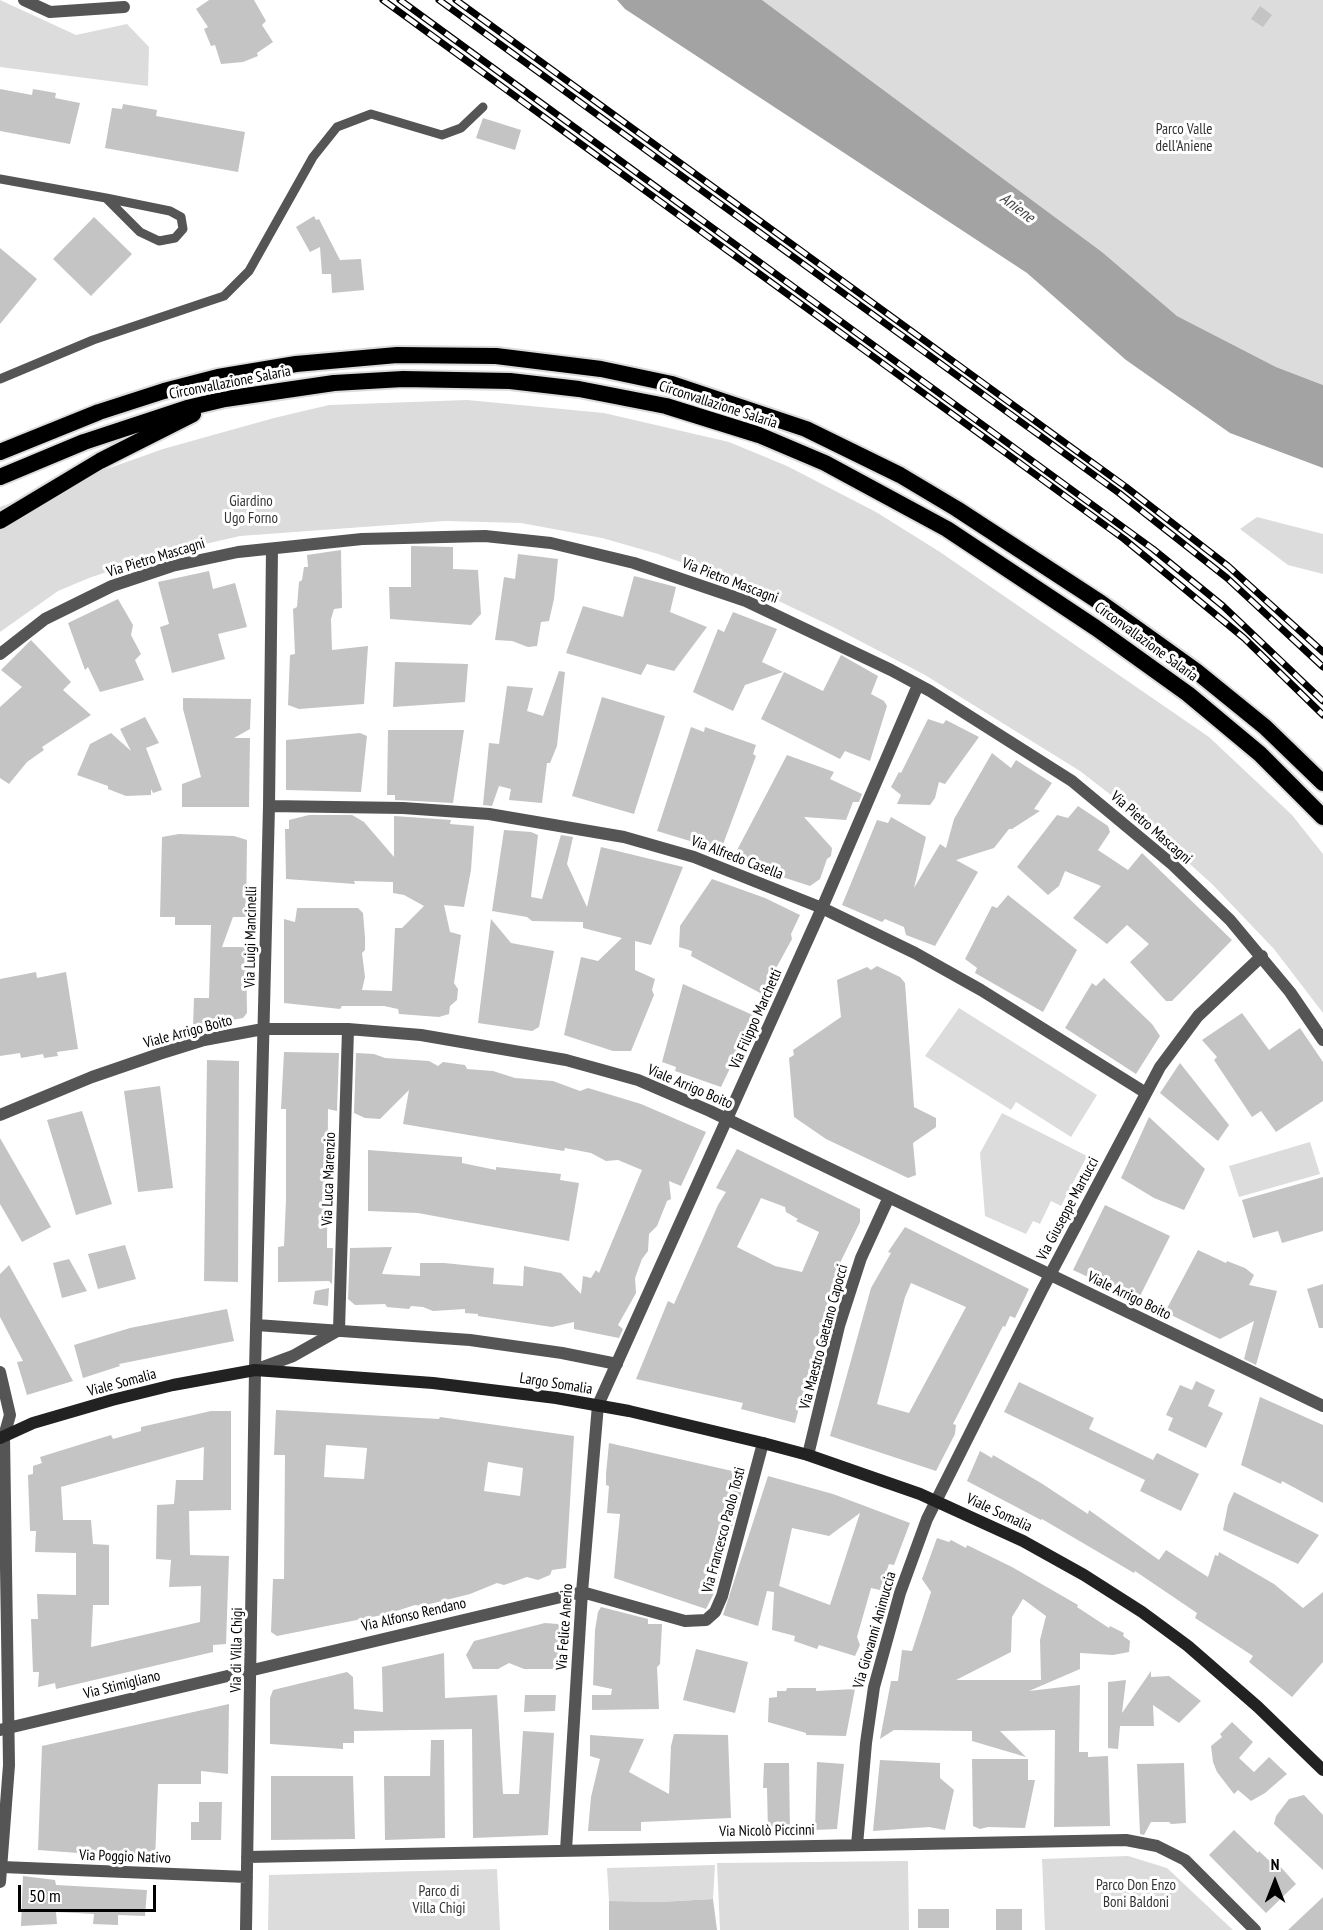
<!DOCTYPE html>
<meta charset="utf-8">
<style>
body{margin:0}
#map{position:relative;width:1323px;height:1930px;overflow:hidden;background:#fff;font-family:"PT Sans Narrow",sans-serif}
canvas{display:block}
.north{position:absolute;left:1245px;top:1852px;width:60px;height:60px;-webkit-text-stroke:4px #fff;paint-order:stroke;rotate:0deg;font-size:16px;font-weight:700;line-height:24px;text-align:center;color:#000}
.north::after{content:'';display:block;margin:auto;width:21px;height:27px;background:#000;clip-path:polygon(50% 0,100% 100%,50% 72%,0 100%)}
.scale{position:absolute;left:18px;top:1885px;width:138px;height:27px;box-sizing:border-box;border:3px solid #000;border-top:0;padding-left:8px;font-size:18px;line-height:21px;white-space:nowrap;color:#000;-webkit-text-stroke:4px #fff;paint-order:stroke}
</style>
<div id="map">
<canvas width="1323" height="1930"></canvas>
<div class="north">N</div>
<div class="scale">50 m</div>
</div>
<script>
const ctx = document.querySelector('canvas').getContext('2d');
ctx.lineJoin = 'round';
function fillPath(path, color) { ctx.fillStyle = color; ctx.fill(path, 'evenodd'); }
const poly = rows => new Path2D(rows.map(r => 'M' + r).join(''));
function stroke(path, color, width, dash) { ctx.strokeStyle = color; ctx.lineWidth = width; ctx.lineCap = dash ? 'butt' : 'round'; ctx.setLineDash(dash || []); ctx.stroke(path); }
function write(font, color, halo, rows, align = 'center') {
  ctx.font = font + ' "PT Sans Narrow",sans-serif'; ctx.lineWidth = 6; ctx.setLineDash([]); ctx.textBaseline = 'middle'; ctx.strokeStyle = halo; ctx.fillStyle = color; for (const [text, x, y, turn = 0] of rows) {
    ctx.save(); ctx.translate(x, y); ctx.rotate((+turn || 0) * Math.PI / 180); ctx.textAlign = isNaN(turn) ? turn : align; if (halo) ctx.strokeText(text, 0, 0); ctx.fillText(text, 0, 0); ctx.restore();
  }
}
const green = poly([
 [0,0,76,35,127,24,149,47,148,86,0,67],
 [762,0,1323,0,1323,385,1276,367,1177,316,1102,252],
 [467,400,604,413,729,442,787,466,876,512,940,552,1209,737,1292,815,1323,854,1323,1013,1274,949,1212,884,1129,809,1080,771,925,675,833,627,743,584,658,554,602,538,521,523,445,521,240,536,153,556,89,578,58,591,0,632,0,507,163,449,274,418,329,405],
 [1257,517,1323,534,1323,574,1288,565,1240,529],
 [959,1008,1097,1095,1071,1137,1016,1102,1011,1110,925,1056],
 [1002,1113,1087,1156,1061,1206,1051,1201,1040,1224,1033,1221,1026,1234,985,1216,980,1153],
 [1310,1142,1320,1174,1239,1197,1229,1166],
 [1128,1856,1167,1868,1233,1930,1045,1930,1042,1859],
 [908,1861,909,1930,720,1930,717,1863],
 [715,1865,713,1899,659,1902,609,1901,607,1868],
 [497,1869,500,1930,268,1930,269,1875]
]);
const water = poly([
 [617,0,762,0,1102,252,1177,316,1276,367,1323,385,1323,468,1230,433,1126,360,1027,273,625,9]
]);
const building = poly([
 [209,0,254,0,266,21,262,25,273,42,257,53,258,56,243,62,221,64,215,45,211,46,204,29,208,27,196,9],
 [1260,6,1272,15,1263,27,1251,19],
 [0,89,32,95,33,89,56,93,55,98,80,103,70,144,0,131],
 [123,104,157,110,156,116,245,132,238,172,105,148,112,108,122,109],
 [483,118,521,130,515,150,476,138],
 [314,216,316,220,319,219,340,260,361,259,364,290,332,293,331,274,322,274,320,247,310,252,296,227],
 [94,217,132,254,91,296,53,259],
 [0,248,37,279,0,324],
 [411,546,453,547,453,569,478,570,481,614,471,625,390,619,389,587,411,587],
 [341,550,342,608,334,609,331,619,332,650,368,646,364,704,299,709,288,705,290,655,295,654,293,609,297,607,299,582,302,580,304,567,308,567,307,555],
 [518,554,558,559,554,599,549,621,541,622,537,646,528,647,512,641,495,640,504,577,515,579],
 [209,571,213,589,235,583,247,627,218,634,225,659,172,673,160,627,169,624,158,582],
 [634,576,676,587,670,612,707,627,674,671,647,664,641,675,566,653,583,606,623,617],
 [118,599,133,625,131,635,141,654,135,660,144,680,100,692,88,667,85,670,68,623],
 [733,612,777,629,762,662,783,672,745,685,733,711,693,692,718,629,724,632],
 [31,640,71,682,63,690,91,715,42,747,44,750,27,762,9,784,0,778,0,707,22,687,1,670],
 [841,655,878,676,871,694,884,701,887,706,870,761,845,751,840,759,761,719,784,672,823,691],
 [395,662,468,664,465,702,393,707],
 [559,671,565,672,557,746,550,763,547,763,542,803,509,800,511,789,499,786,492,806,483,805,489,743,499,744,507,686,533,688,527,711,543,716],
 [602,697,665,716,634,814,572,796],
 [183,698,251,699,250,729,234,738,250,738,249,807,182,807,182,784,201,777,183,709],
 [145,717,159,743,146,748,162,790,153,793,151,789,151,795,126,796,108,789,108,786,77,775,90,744,111,733,131,751,120,729],
 [928,719,943,724,946,720,979,737,945,784,939,782,935,798,930,805,897,804,901,795,891,787,899,772,901,773],
 [691,727,704,732,705,727,756,745,753,754,756,756,722,847,716,844,713,848,657,831],
 [388,730,464,730,453,803,395,800,395,795,387,795],
 [360,733,367,736,361,792,286,790,286,740],
 [992,753,1011,768,1016,760,1052,783,1034,809,1040,811,1012,829,1009,829,994,848,956,860,978,872,935,946,906,935,904,927,885,919,882,922,842,905,877,820,888,823,891,817,926,837,914,888,940,844,946,848,954,819],
 [787,755,834,772,830,779,862,794,859,802,853,802,846,820,804,817,832,848,831,856,827,859,820,879,810,886,770,873,773,865,735,854],
 [1078,806,1108,826,1110,832,1098,850,1128,870,1142,853,1232,940,1172,1001,1166,1001,1130,962,1149,944,1127,925,1107,944,1073,918,1101,886,1065,871,1059,886,1048,895,1017,867,1057,815,1068,818],
 [309,815,352,815,364,822,394,857,394,816,451,820,450,824,474,826,471,870,464,907,444,905,450,932,461,935,454,983,458,989,457,1000,450,1006,449,1014,439,1017,399,1014,398,1009,384,1006,342,1006,340,1009,284,1003,284,919,295,922,297,908,358,908,363,913,365,937,365,950,362,953,365,977,362,990,392,991,395,928,402,928,424,906,404,895,393,893,393,882,354,881,355,884,286,879,285,829,289,829,289,820],
 [504,830,531,832,538,835,531,897,542,899,561,835,573,837,567,864,587,907,601,847,683,867,651,945,635,941,635,970,655,979,652,990,654,995,631,1051,613,1051,564,1035,581,957,598,961,622,938,583,928,583,922,532,921,527,917,492,911],
 [179,834,234,836,247,840,246,917,233,917,222,947,246,947,247,1013,243,1018,193,1027,194,998,209,998,211,925,175,925,175,917,160,917,162,837],
 [712,879,765,898,800,915,791,934,792,939,762,994,691,956,692,951,679,947,680,926],
 [1008,895,1077,950,1043,1012,975,973,977,968,965,959,992,906,997,908],
 [491,919,511,943,554,951,539,1027,532,1031,478,1023],
 [877,966,900,977,905,983,914,1107,936,1118,936,1127,913,1143,916,1175,908,1178,826,1139,794,1117,789,1058,794,1055,793,1050,841,1017,837,980,867,967,871,970],
 [36,972,37,978,66,972,78,1049,57,1052,58,1056,44,1058,43,1054,21,1058,20,1053,0,1056,0,979],
 [1104,978,1152,1024,1160,1036,1136,1074,1065,1028,1092,983,1096,986],
 [683,984,755,1016,721,1087,675,1071,676,1067,662,1062],
 [1242,1013,1269,1050,1300,1028,1323,1062,1323,1101,1276,1132,1261,1111,1252,1117,1214,1060,1217,1057,1202,1040],
 [284,1052,339,1053,337,1111,328,1109,327,1248,333,1248,332,1284,329,1281,278,1282,278,1247,284,1246,286,1199,286,1109,281,1109],
 [356,1053,374,1054,385,1058,429,1061,438,1066,443,1062,465,1065,467,1069,493,1071,515,1078,553,1081,580,1091,588,1088,641,1104,706,1132,681,1186,669,1181,671,1199,667,1201,657,1226,649,1234,648,1251,642,1259,635,1278,636,1293,618,1325,623,1329,619,1338,574,1329,574,1322,552,1327,478,1316,478,1314,465,1313,465,1309,433,1311,423,1307,411,1306,409,1309,387,1307,385,1304,355,1305,348,1299,350,1248,392,1247,382,1274,420,1276,420,1263,444,1263,494,1268,493,1284,523,1286,524,1266,561,1273,581,1294,583,1276,591,1278,596,1270,599,1273,642,1170,618,1160,606,1161,591,1153,565,1148,564,1151,403,1124,409,1090,380,1119,365,1118,354,1113],
 [207,1060,239,1061,238,1282,204,1281],
 [1180,1063,1229,1125,1218,1141,1160,1093],
 [160,1086,173,1188,138,1192,124,1091],
 [82,1111,112,1204,76,1215,47,1120],
 [1149,1117,1205,1169,1184,1210,1154,1198,1121,1178],
 [0,1138,51,1227,22,1242,0,1204],
 [737,1149,860,1209,860,1222,837,1269,795,1423,741,1409,743,1403,636,1379,668,1301,674,1304,718,1205,726,1192,716,1188],
 [761,1198,785,1207,786,1212,798,1219,796,1221,819,1232,802,1272,775,1266,737,1247],
 [368,1150,462,1157,462,1163,496,1170,496,1167,561,1174,560,1180,579,1183,569,1241,418,1213,368,1211],
 [1323,1177,1323,1231,1282,1243,1278,1231,1253,1238,1242,1200],
 [1105,1205,1170,1236,1138,1300,1073,1270],
 [905,1227,1029,1289,1015,1318,1010,1316,1005,1327,1003,1326,953,1424,956,1425,955,1434,936,1471,830,1436,871,1288,891,1253,888,1252],
 [911,1283,966,1307,909,1413,877,1404,905,1297],
 [125,1245,136,1279,98,1289,88,1254],
 [1198,1250,1226,1263,1227,1261,1245,1268,1254,1275,1249,1285,1277,1291,1256,1365,1244,1359,1254,1321,1220,1339,1165,1312],
 [69,1259,87,1291,62,1298,53,1263],
 [9,1265,59,1355,73,1381,27,1395,17,1362,23,1361,0,1317,0,1274],
 [1323,1284,1323,1328,1319,1328,1307,1289],
 [329,1288,328,1306,313,1304,315,1291],
 [227,1309,234,1341,119,1364,120,1366,83,1378,74,1345,130,1328],
 [1196,1381,1215,1390,1208,1406,1223,1413,1206,1448,1168,1430,1173,1418,1166,1415,1180,1385,1192,1390],
 [1019,1382,1094,1418,1089,1429,1153,1460,1157,1453,1199,1474,1181,1511,1140,1491,1145,1480,1004,1412],
 [1260,1397,1323,1425,1323,1503,1282,1481,1281,1484,1241,1465],
 [276,1410,439,1419,440,1417,574,1436,566,1568,552,1570,550,1575,538,1580,527,1577,504,1585,497,1583,470,1594,422,1606,415,1605,387,1614,277,1636,271,1632,273,1579,284,1579,285,1455,274,1455],
 [326,1445,367,1448,364,1479,324,1477],
 [488,1462,523,1468,520,1496,484,1491],
 [211,1411,231,1411,231,1510,189,1511,190,1555,229,1556,226,1644,213,1645,213,1652,56,1689,55,1683,38,1687,39,1672,33,1672,31,1619,38,1619,37,1594,76,1595,76,1553,35,1552,36,1531,30,1531,28,1475,33,1474,33,1466,42,1463,40,1457,111,1435,113,1439,141,1431,141,1427],
 [204,1447,203,1480,176,1480,174,1504,157,1505,156,1559,171,1560,169,1587,201,1586,200,1622,91,1647,93,1605,109,1605,109,1545,93,1544,91,1520,63,1520,61,1487],
 [609,1443,741,1473,741,1494,714,1593,706,1609,614,1578,620,1514,607,1513,609,1486,606,1485,606,1474],
 [980,1451,992,1458,993,1455,1041,1483,1088,1514,1089,1510,1159,1560,1166,1550,1208,1577,1215,1555,1218,1556,1219,1552,1274,1584,1303,1608,1323,1592,1323,1662,1292,1697,1249,1662,1253,1656,1195,1618,1197,1613,1135,1571,1134,1573,1042,1519,1041,1520,967,1481],
 [768,1476,833,1494,910,1523,894,1565,889,1564,880,1590,871,1588,857,1637,860,1645,855,1656,819,1645,817,1649,794,1641,795,1636,772,1630,774,1592,767,1591,758,1626,723,1615],
 [860,1513,830,1605,779,1586,792,1528,829,1536],
 [1234,1492,1319,1535,1298,1564,1223,1530,1228,1505],
 [937,1538,949,1542,951,1540,966,1548,967,1545,1012,1567,1078,1605,1077,1607,1109,1628,1110,1626,1124,1633,1123,1636,1130,1641,1129,1652,1113,1655,1080,1653,1080,1669,1029,1691,1080,1685,1079,1752,1088,1752,1088,1757,1108,1756,1110,1826,1054,1827,1055,1730,1000,1731,1026,1757,972,1741,972,1731,894,1730,880,1739,891,1681,898,1681,902,1650,912,1651,931,1592,922,1579],
 [1023,1599,1046,1616,1040,1640,1041,1680,956,1680,1011,1652,1012,1617],
 [601,1607,648,1619,648,1624,662,1624,660,1664,657,1667,659,1709,592,1710,592,1695,611,1695,612,1689,593,1685,595,1630,598,1612],
 [545,1623,558,1624,565,1640,564,1663,556,1669,524,1669,509,1663,498,1669,473,1669,466,1655,474,1641],
 [696,1649,748,1662,735,1713,683,1700],
 [444,1653,445,1698,497,1695,503,1794,519,1794,523,1731,554,1733,548,1835,473,1838,472,1729,354,1731,354,1743,343,1743,343,1749,270,1744,270,1698,273,1690,347,1672,353,1677,354,1709,383,1712,382,1667],
 [1151,1671,1151,1677,1169,1676,1201,1701,1179,1723,1153,1705,1154,1726,1120,1726,1118,1749,1108,1748,1108,1682,1126,1680,1122,1713],
 [787,1688,816,1688,816,1691,855,1689,846,1736,806,1735,806,1733,768,1722,769,1698,777,1697,777,1691,786,1691],
 [525,1695,556,1695,555,1711,524,1712],
 [229,1704,228,1774,201,1771,201,1784,158,1784,155,1860,78,1856,78,1853,38,1850,42,1746],
 [1232,1722,1253,1742,1239,1758,1254,1772,1269,1757,1287,1774,1265,1793,1251,1801,1238,1790,1234,1794,1217,1772,1213,1762,1211,1746,1222,1737,1220,1734],
 [674,1734,728,1735,731,1818,641,1822,641,1831,588,1831,591,1797,600,1759,590,1756,590,1735,644,1739,629,1772,669,1794,671,1746],
 [431,1740,444,1740,445,1838,385,1840,384,1776,430,1776],
 [972,1759,1028,1759,1028,1780,1035,1780,1025,1828,988,1827,980,1829,973,1826],
 [880,1760,940,1763,940,1778,954,1790,945,1830,929,1827,873,1831],
 [817,1762,844,1764,837,1829,815,1830],
 [764,1763,789,1763,790,1831,768,1832,767,1788,763,1788],
 [1184,1763,1186,1823,1171,1824,1169,1822,1151,1822,1144,1835,1140,1834,1137,1764],
 [271,1776,353,1776,355,1839,271,1840],
 [1304,1795,1323,1815,1323,1870,1274,1824,1276,1816,1289,1799],
 [199,1802,222,1802,221,1840,191,1840,191,1822,199,1822],
 [1234,1830,1258,1853,1259,1851,1276,1867,1278,1864,1296,1884,1266,1913,1209,1855],
 [23,1876,55,1880,56,1885,147,1890,145,1916,118,1915,118,1925,93,1924,94,1914,56,1912,57,1924,21,1926],
 [1323,1897,1323,1930,1288,1930],
 [713,1899,717,1930,609,1930,609,1901,660,1902],
 [918,1909,949,1909,949,1928,918,1928],
 [996,1909,1022,1909,1022,1930,996,1930]
]);
const service = poly([
 [0,179,106,198,170,211,181,217,183,229,175,238,159,241,140,232,106,198],
 [0,379,93,340,224,296,249,271,313,157,337,127,371,114,442,135,461,128,483,107]
]);
const minor = poly([
 [24,0,50,12,124,7],
 [0,654,45,619,112,586,172,566,238,552,362,539,485,536,551,543,634,563,746,601,891,670,930,691,1072,781,1173,865,1230,920,1290,992,1323,1040],
 [269,806,403,808,489,814,624,837,694,857,822,908,915,953,981,990,1146,1093],
 [0,1115,92,1077,159,1054,204,1040,263,1029,348,1029,421,1035,566,1060,638,1080,710,1111,1323,1406],
 [256,1325,470,1340,562,1353,617,1364],
 [339,1330,348,1029],
 [255,1370,293,1356,339,1330],
 [0,1372,10,1415,4,1436,9,1765,0,1882],
 [808,1455,839,1326,861,1258,889,1197],
 [0,1730,582,1592,685,1621,706,1620,715,1612,722,1596,763,1443],
 [857,1845,866,1743,874,1687,900,1593,927,1519,1042,1290,1160,1067,1198,1016,1262,956],
 [566,1850,582,1592,598,1405,822,908,918,685],
 [247,1857,1126,1840,1157,1846,1185,1860,1255,1930],
 [2,1867,247,1877],
 [246,1930,255,1370,269,806,272,549]
]);
const secondary = poly([
 [0,1438,33,1423,112,1400,173,1385,255,1370,433,1383,556,1398,629,1411,763,1443,808,1455,920,1494,1023,1541,1084,1575,1142,1612,1188,1646,1258,1707,1323,1770]
]);
const trunk = poly([
 [0,452,99,412,164,391,218,377,296,364,397,355,496,356,601,369,672,384,806,429,900,475,957,509,1101,603,1196,671,1265,727,1323,783],
 [0,477,84,442,187,408,225,399,334,383,403,379,510,381,579,389,666,406,759,435,825,463,947,529,1096,628,1188,694,1260,754,1323,817],
 [0,521,100,461,193,414]
]);
const rail = poly([
 [383,0,1124,539,1244,638,1323,715],
 [400,0,1153,549,1223,606,1323,701],
 [439,0,1119,493,1227,578,1323,667],
 [456,0,1126,487,1228,566,1323,652]
]);
const parkNames = [
 ["Parco Valle",1184,130],
 ["dell'Aniene",1184,147],
 ["Giardino",251,502],
 ["Ugo Forno",251,519],
 ["Parco Don Enzo",1136,1886],
 ["Boni Baldoni",1136,1903],
 ["Parco di",439,1892],
 ["Villa Chigi",439,1909]
];
const streetNames = [
 ["Circonvallazione Salaria",230,383,-11],
 ["Circonvallazione Salaria",718,405,18],
 ["Via Pietro Mascagni",156,558,-17],
 ["Via Pietro Mascagni",730,581,21],
 ["Circonvallazione Salaria",1146,642,36],
 ["Via Pietro Mascagni",1151,828,41],
 ["Via Alfredo Casella",737,858,21],
 ["Via Luigi Mancinelli",251,937,-89],
 ["Via Filippo Marchetti",756,1019,-66],
 ["Viale Arrigo Boito",188,1032,-15],
 ["Viale Arrigo Boito",690,1087,23],
 ["Via Luca Marenzio",329,1179,-88],
 ["Via Giuseppe Martucci",1068,1209,-62],
 ["Viale Arrigo Boito",1129,1296,26],
 ["Via Maestro Gaetano Capocci",824,1337,-75],
 ["Viale Somalia",122,1383,-15],
 ["Largo Somalia",556,1384,9],
 ["Viale Somalia",999,1513,25],
 ["Via Francesco Paolo Tosti",724,1530,-75],
 ["Via Alfonso Rendano",414,1615,-13],
 ["Via Felice Anerio",565,1627,-86],
 ["Via Giovanni Animuccia",875,1630,-74],
 ["Via di Villa Chigi",237,1650,-89],
 ["Via Stimigliano",122,1685,-14],
 ["Via Nicolò Piccinni",767,1831,-1],
 ["Via Poggio Nativo",125,1857,2]
];
const waterNames = [
 ["Aniene",1017,208,37]
];
fillPath(green, '#dcdcdc');
fillPath(water, '#a3a3a3');
fillPath(building, '#c4c4c4');
stroke(trunk, '#dbdbdb', 20);
stroke(service, '#555', 9);
stroke(minor, '#555', 12);
stroke(secondary, '#222', 12);
stroke(trunk, '#000', 16);
stroke(rail, '#000', 7);
stroke(rail, '#fff', 4.5, [14]);
write('15px', '#333', '#fff', parkNames);
write('15px', '#000', '#fff', streetNames);
write('italic 16px', '#444', '#fff', waterNames);
</script>
